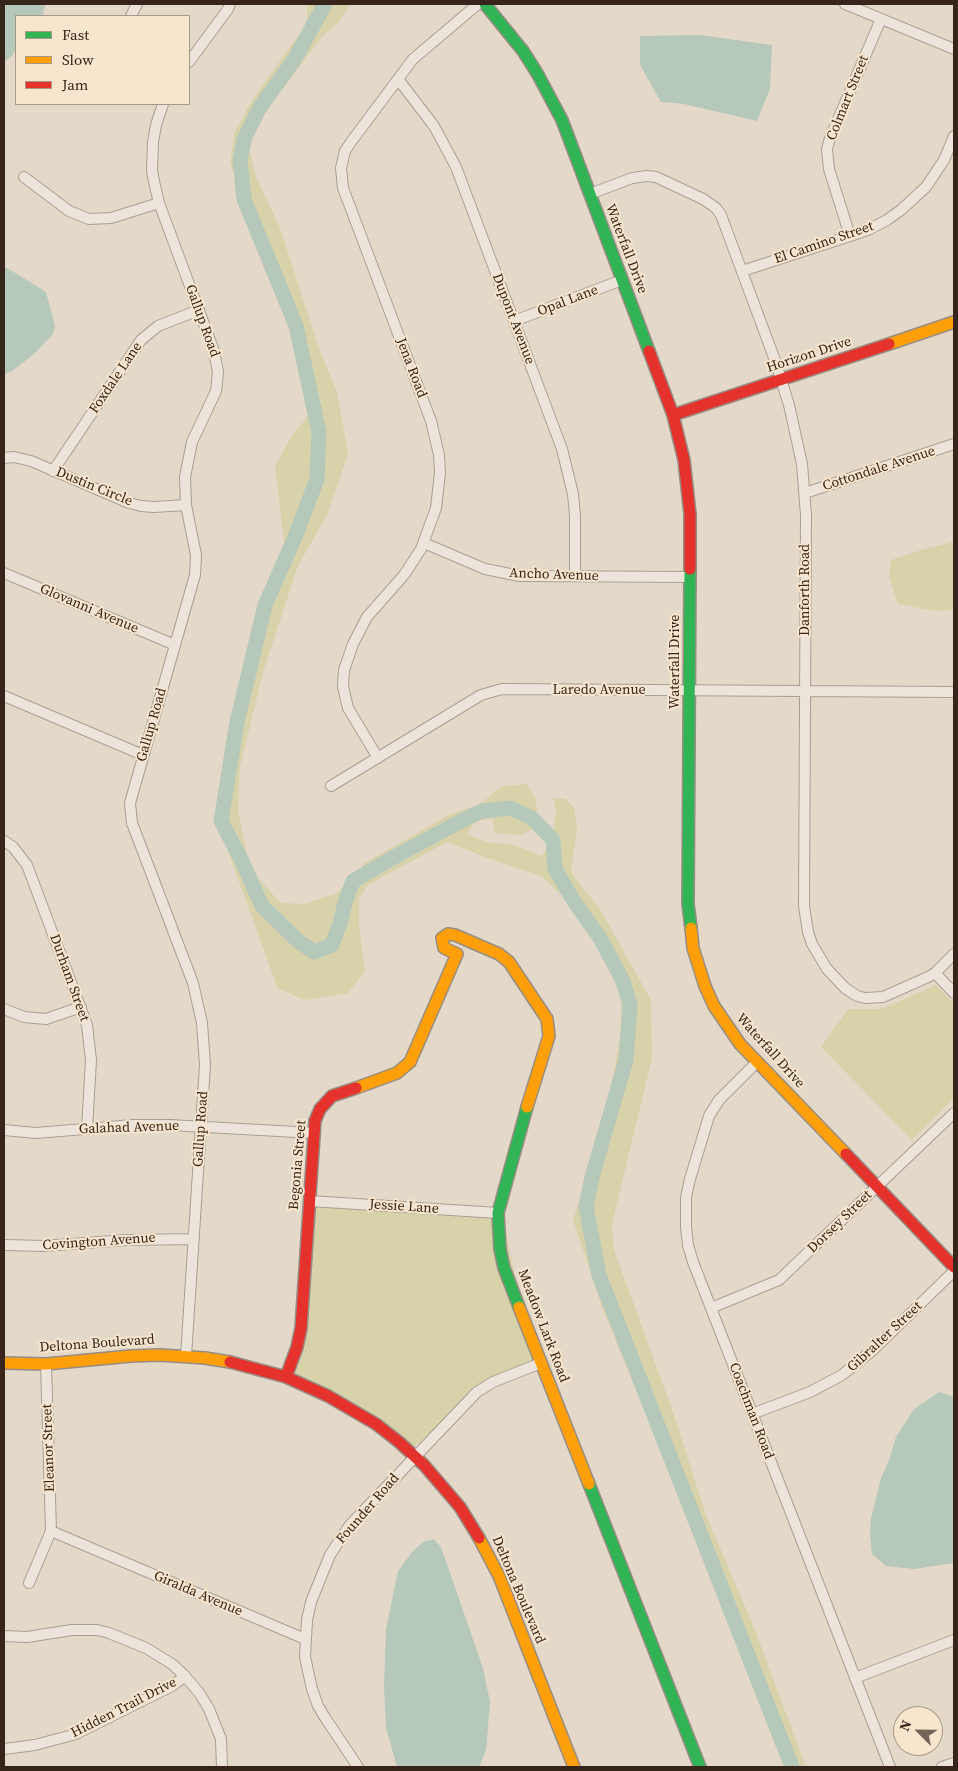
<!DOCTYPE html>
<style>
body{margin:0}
#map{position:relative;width:958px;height:1771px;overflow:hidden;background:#e4d9c9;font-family:"Source Serif 4",serif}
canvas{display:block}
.frame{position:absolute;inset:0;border:5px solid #37251b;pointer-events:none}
.legend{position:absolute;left:15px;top:15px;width:175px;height:90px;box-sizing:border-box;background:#f7e5cd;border:1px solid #aa9886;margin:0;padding:6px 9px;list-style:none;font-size:15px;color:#37251b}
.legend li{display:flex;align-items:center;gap:10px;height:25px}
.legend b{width:25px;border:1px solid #aa9886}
.north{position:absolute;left:893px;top:1706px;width:50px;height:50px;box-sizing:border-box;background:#f7e5cd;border:1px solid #aa9886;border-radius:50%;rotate:293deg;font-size:14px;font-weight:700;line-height:20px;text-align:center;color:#37251b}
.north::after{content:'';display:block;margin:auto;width:18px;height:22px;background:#746458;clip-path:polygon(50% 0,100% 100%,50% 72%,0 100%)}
</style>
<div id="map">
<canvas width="958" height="1771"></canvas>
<div class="frame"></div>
<ul class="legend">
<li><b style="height:6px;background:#30b455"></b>Fast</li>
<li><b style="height:6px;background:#ff9f0a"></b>Slow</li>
<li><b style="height:6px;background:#e5322d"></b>Jam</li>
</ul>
<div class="north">N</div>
</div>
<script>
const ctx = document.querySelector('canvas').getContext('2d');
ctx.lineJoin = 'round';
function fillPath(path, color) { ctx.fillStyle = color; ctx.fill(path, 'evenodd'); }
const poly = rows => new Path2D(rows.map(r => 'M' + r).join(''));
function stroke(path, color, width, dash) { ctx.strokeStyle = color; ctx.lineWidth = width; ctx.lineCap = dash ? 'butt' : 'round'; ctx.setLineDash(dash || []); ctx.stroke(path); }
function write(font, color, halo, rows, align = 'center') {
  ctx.font = font + ' "Source Serif 4",serif'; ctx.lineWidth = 4; ctx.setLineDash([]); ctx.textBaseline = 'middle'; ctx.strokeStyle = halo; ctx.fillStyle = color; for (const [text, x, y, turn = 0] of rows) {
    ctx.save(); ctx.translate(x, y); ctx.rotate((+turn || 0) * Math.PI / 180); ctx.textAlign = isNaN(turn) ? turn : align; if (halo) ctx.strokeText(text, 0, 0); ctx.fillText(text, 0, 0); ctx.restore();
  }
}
const green = poly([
 [307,4,350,4,340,21,321,38,278,95,247,140,256,177,280,228,319,348,337,392,348,454,328,513,298,566,264,669,240,766,238,811,250,870,281,903,304,904,337,893,365,863,450,814,478,805,502,786,527,784,536,800,538,825,522,835,495,833,492,819,476,821,467,834,487,842,514,845,542,856,552,839,556,812,553,798,565,799,574,807,577,829,571,872,600,909,651,1000,652,1058,612,1224,614,1250,674,1415,706,1515,755,1630,806,1767,786,1767,767,1709,602,1307,573,1220,605,1122,620,1037,622,984,588,920,541,876,485,857,447,842,368,885,359,898,359,927,365,971,348,993,305,1000,278,989,225,843,216,815,221,779,247,681,270,605,285,549,275,466,290,439,307,417,304,366,249,224,230,162,235,131,250,104,268,77,307,24],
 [954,542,954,610,935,611,898,604,889,576,891,560,924,549],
 [936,985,954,1004,954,1098,912,1140,821,1047,848,1009,882,1009],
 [305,1198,501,1212,515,1275,544,1362,473,1387,436,1429,412,1448,288,1374,298,1323]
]);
const water = poly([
 [4,4,45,4,43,16,16,16,16,50,11,57,4,61],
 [700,35,772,45,770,89,757,121,684,104,661,102,640,65,640,36],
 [4,266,46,292,55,326,53,334,35,353,11,372,4,374],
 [939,1392,954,1397,954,1563,914,1569,886,1566,872,1554,870,1534,871,1518,881,1478,889,1460,896,1437,914,1409],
 [434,1539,441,1547,483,1668,490,1702,486,1750,479,1767,397,1767,386,1728,384,1687,386,1629,398,1571,412,1552,423,1542]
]);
const river = poly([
 [325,4,294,60,260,107,245,137,240,160,244,199,296,326,319,432,317,479,295,537,265,605,237,722,221,821,242,861,262,906,298,941,314,952,332,945,340,923,346,899,353,881,396,856,465,819,482,811,510,808,532,818,553,840,555,869,575,903,600,938,623,981,630,1005,626,1060,592,1177,586,1207,599,1275,792,1767]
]);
const street = poly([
 [845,4,954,49],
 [131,16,137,4],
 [189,62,228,9,230,4],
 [398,79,434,126,456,167,562,449,573,494,575,516,575,576],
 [163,104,156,125,153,142,152,171,155,186,159,203,214,351,218,372,216,391,192,442,185,477,186,505,196,555,195,575,130,803,132,823,193,983,202,1023,205,1065,186,1356],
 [24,177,69,211,89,219,111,218,159,203],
 [590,194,632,178,647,176,656,177,703,199,716,208,721,215,776,363,789,405,802,464,806,515,804,906,808,932,812,944,827,969,845,988,857,996,865,998,883,997,928,977,935,973,954,954],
 [850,236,829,169,827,149,830,138,881,19],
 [742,271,850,236,870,229,887,220,901,210,926,187,944,160,954,136],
 [514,321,622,280],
 [4,458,14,457,31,461,129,503,141,506,154,507,186,505],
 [53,471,141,340,158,326,199,310],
 [805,493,954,444],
 [424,543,485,569,520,576,690,577],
 [4,573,175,645],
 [4,696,143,755],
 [378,758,348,708,343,687,344,670,353,644,367,617,404,575,421,549,436,508,440,473,439,455,431,421,343,188,341,168,345,151,351,142,413,59,478,4],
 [331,786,481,695,502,689,954,692],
 [4,841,13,847,27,865,87,1025,91,1060,87,1129],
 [935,973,954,993],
 [4,1009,24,1017,46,1019,81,1007],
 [757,1062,719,1100,709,1116,690,1179,686,1197,686,1227,688,1245,693,1262,890,1767],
 [4,1130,36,1133,133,1125,170,1125,314,1133],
 [310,1201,498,1213],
 [4,1245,43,1246,127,1240,194,1239],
 [711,1308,779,1280,954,1113],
 [752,1414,810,1392,842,1375,874,1349,954,1271],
 [51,1531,305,1639],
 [29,1583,51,1531,46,1364],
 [4,1636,27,1637,72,1630,97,1630,109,1633,146,1648,172,1664,185,1676,172,1686,76,1734,35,1745,4,1749],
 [185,1676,200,1694,209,1709,221,1739,222,1767],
 [855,1678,954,1640],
 [358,1767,326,1719,318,1706,312,1689,305,1657,307,1620,311,1602,330,1555,349,1526,477,1392,493,1382,541,1363],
 [942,1767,954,1763]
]);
const fast = poly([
 [485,4,523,51,537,73,562,120,649,351],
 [690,569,688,904,691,928],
 [519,1307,504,1268,500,1249,498,1213,527,1107],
 [589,1484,700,1767]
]);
const slow = poly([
 [889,344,954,322],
 [691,928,693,948,705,986,714,1006,740,1044,846,1154],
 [356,1088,397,1073,410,1062,457,954,444,948,442,938,448,934,455,935,499,954,509,962,547,1019,549,1036,527,1107],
 [519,1307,589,1484],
 [4,1363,46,1364,131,1356,160,1355,205,1358,230,1362],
 [479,1538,499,1576,574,1767]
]);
const jam = poly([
 [649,351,673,415,684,460,690,514,690,569],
 [673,415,889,344],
 [846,1154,954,1267],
 [230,1362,286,1377,328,1396,376,1424,399,1442,424,1465,460,1507,479,1538],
 [286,1377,297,1347,301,1328,315,1121,320,1109,332,1096,356,1088]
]);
const streetNames = [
 ["Colmart Street",848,98,-68],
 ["El Camino Street",824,243,-19],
 ["Waterfall Drive",626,249,69],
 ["Opal Lane",568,301,-21],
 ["Dupont Avenue",513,319,69],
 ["Gallup Road",202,321,70],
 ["Horizon Drive",809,355,-18],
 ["Jena Road",411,368,69],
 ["Foxdale Lane",116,378,-56],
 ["Cottondale Avenue",879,469,-18],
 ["Dustin Circle",94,487,22],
 ["Ancho Avenue",554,575,2],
 ["Danforth Road",805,590,-90],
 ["Glovanni Avenue",89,609,23],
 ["Waterfall Drive",675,662,-90],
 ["Laredo Avenue",599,690],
 ["Gallup Road",152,725,-74],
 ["Durham Street",69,978,70],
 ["Waterfall Drive",770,1051,48],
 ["Galahad Avenue",129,1128,-2],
 ["Gallup Road",201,1129,-86],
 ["Begonia Street",298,1165,-85],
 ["Jessie Lane",404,1207,4],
 ["Dorsey Street",840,1222,-44],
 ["Covington Avenue",99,1242,-4],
 ["Meadow Lark Road",543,1326,69],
 ["Gibralter Street",885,1337,-43],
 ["Deltona Boulevard",97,1344,-4],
 ["Coachman Road",751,1411,69],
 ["Eleanor Street",49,1448,-92],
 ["Founder Road",368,1509,-49],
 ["Deltona Boulevard",518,1590,67],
 ["Giralda Avenue",198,1594,23],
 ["Hidden Trail Drive",124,1708,-27]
];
fillPath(green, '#d8d2aa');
fillPath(water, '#b5c8ba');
stroke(river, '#b5c8ba', 15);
stroke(street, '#a99e93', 12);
stroke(fast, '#988d83', 14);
stroke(slow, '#988d83', 14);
stroke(jam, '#988d83', 14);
stroke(street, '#ece4db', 10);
stroke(fast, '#30b455', 11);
stroke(slow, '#ff9f0a', 11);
stroke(jam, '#e5322d', 11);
write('14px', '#37251b', '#f7e5cd', streetNames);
</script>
